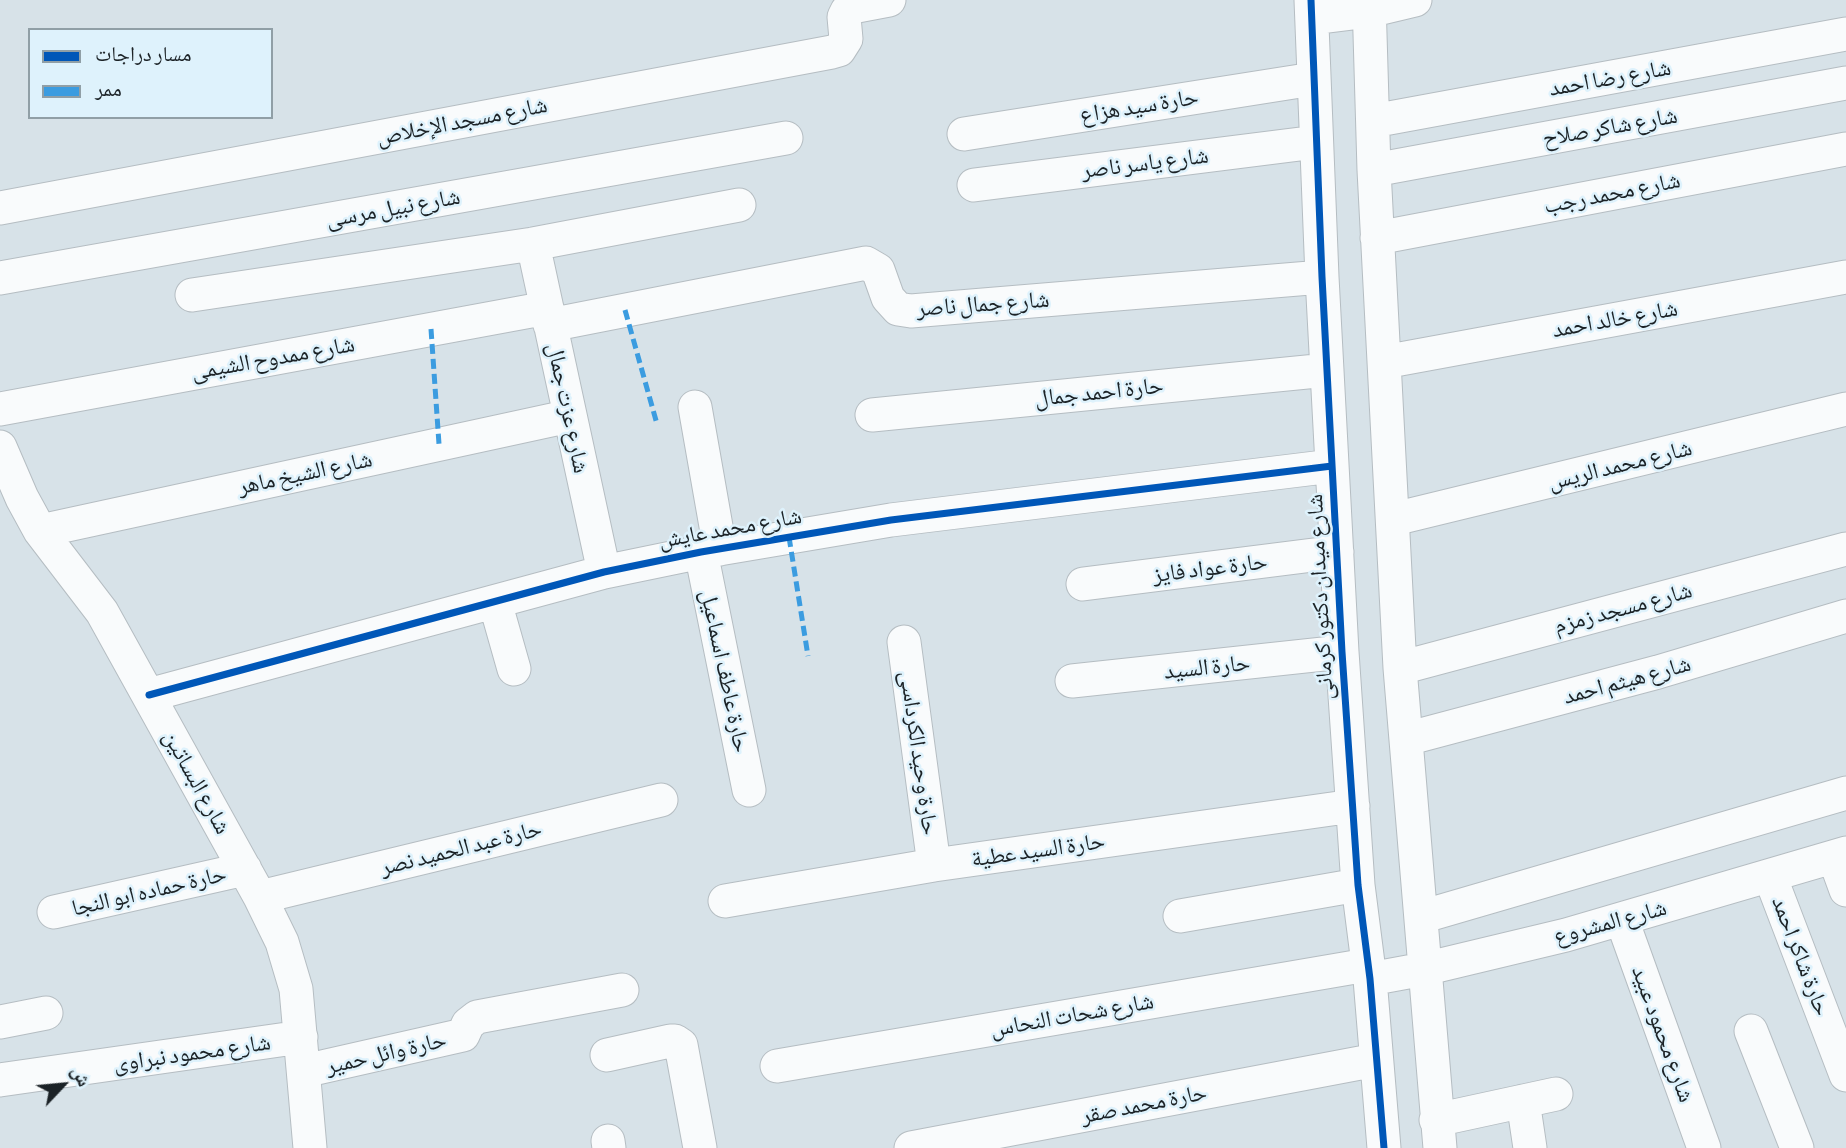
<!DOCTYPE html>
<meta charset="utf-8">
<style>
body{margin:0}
#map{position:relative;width:1846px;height:1148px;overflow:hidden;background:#d7e2e8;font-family:"Asap Condensed","Noto Naskh Arabic",sans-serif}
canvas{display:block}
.legend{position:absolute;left:28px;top:28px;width:245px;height:91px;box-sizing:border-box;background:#def2fc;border:2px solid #909fa6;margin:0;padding:9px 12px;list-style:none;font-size:21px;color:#1b2226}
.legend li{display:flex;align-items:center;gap:14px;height:35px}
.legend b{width:35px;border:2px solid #909fa6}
.north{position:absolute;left:28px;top:1050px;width:70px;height:70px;-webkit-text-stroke:5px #def2fc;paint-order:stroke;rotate:64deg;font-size:19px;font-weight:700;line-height:28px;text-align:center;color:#1b2226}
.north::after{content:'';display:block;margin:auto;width:24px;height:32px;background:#1b2226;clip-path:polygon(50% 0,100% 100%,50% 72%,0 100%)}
</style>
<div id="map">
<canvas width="1846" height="1148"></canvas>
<ul class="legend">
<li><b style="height:9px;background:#0057b8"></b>مسار دراجات</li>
<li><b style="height:9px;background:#3b9ce0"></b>ممر</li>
</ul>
<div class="north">ش</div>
</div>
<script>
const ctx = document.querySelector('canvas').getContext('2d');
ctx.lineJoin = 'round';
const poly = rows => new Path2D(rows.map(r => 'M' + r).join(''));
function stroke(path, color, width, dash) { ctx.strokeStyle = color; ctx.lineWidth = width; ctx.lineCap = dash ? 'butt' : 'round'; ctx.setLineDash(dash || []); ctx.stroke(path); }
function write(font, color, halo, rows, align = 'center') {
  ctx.font = font + ' "Asap Condensed","Noto Naskh Arabic",sans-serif'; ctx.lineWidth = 5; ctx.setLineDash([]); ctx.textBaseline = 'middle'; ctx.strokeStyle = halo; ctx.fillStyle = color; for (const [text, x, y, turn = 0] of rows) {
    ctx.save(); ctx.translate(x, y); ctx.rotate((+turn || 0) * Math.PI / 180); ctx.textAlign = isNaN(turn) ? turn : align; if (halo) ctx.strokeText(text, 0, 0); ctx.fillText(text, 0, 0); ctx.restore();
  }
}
const minor = poly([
 [1311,0,1322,277,1342,652,1358,885,1370,979,1384,1148],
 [1369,0,1374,170,1400,668,1440,1148],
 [1313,18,1369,11,1415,0],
 [1373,121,1846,34],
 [964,134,1313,79],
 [1374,170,1846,83],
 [974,185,1316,142],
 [0,208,832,52,839,50,846,39,844,17,847,11,852,7,889,0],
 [1377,238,1846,149],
 [533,244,604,572],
 [0,278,786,138],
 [192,295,533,244,739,205],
 [550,325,866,263,878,270,888,298,898,309,911,311,1322,277],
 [1384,362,1846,277],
 [695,407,720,549],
 [0,409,547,308],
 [872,415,1327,370],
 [0,447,22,498,40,531,102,612,260,897,282,942,296,989,310,1148],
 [1394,519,1846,409],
 [40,531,570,416],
 [701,552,749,790],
 [1083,584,1337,552],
 [495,602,514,669],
 [904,642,934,865],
 [1400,668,1846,549],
 [1072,681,1342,652],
 [149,695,604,572,701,552,891,520,1332,466],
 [1406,739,1658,672,1846,616],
 [1834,857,1846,890],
 [1770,876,1846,1075],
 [260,897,661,800],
 [725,901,934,865,1353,806],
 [54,912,245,869],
 [1180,916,1358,885],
 [1421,917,1846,793],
 [1622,920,1704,1148],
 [1370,979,1424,969,1566,935,1846,853],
 [0,1022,46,1013],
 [1751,1031,1797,1148],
 [607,1055,670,1041,675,1041,681,1045,700,1148],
 [777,1066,1367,965],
 [304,1071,463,1035,468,1024,477,1017,622,990],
 [0,1080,301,1037],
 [1523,1101,1530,1148],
 [1436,1120,1556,1094],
 [608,1141,609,1148],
 [911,1148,1376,1060]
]);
const quiet = poly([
 [625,310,657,424],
 [431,329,439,444],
 [789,537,808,656]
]);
const cycleway = poly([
 [1311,0,1322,277,1342,652,1358,885,1370,979,1384,1148],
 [149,695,604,572,701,552,891,520,1332,466]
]);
const streetNames = [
 ["شارع رضا احمد",1610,78,-10],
 ["حارة سيد هزاع",1139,106,-9],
 ["شارع مسجد الإخلاص",462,121,-11],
 ["شارع شاكر صلاح",1610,127,-10],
 ["شارع ياسر ناصر",1145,163,-7],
 ["شارع محمد رجب",1612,193,-11],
 ["شارع نبيل مرسى",393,208,-10],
 ["شارع جمال ناصر",983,304,-4],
 ["شارع خالد احمد",1615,319,-10],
 ["شارع ممدوح الشيمى",273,358,-10],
 ["حارة احمد جمال",1099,392,-6],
 ["شارع عزت جمال",568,408,78],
 ["شارع محمد الريس",1620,465,-14],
 ["شارع الشيخ ماهر",305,473,-12],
 ["شارع محمد عايش",730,528,-10],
 ["حارة عواد فايز",1210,568,-7],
 ["شارع ميدان دكتور كرمانى",1320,597,-93],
 ["شارع مسجد زمزم",1623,608,-15],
 ["حارة السيد",1207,667,-6],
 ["حارة عاطف اسماعيل",725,671,78],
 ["شارع هيثم احمد",1627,680,-15],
 ["حارة وحيد الكرداسى",919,753,82],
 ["شارع البساتين",197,782,61],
 ["حارة عبد الحميد نصر",461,848,-14],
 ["حارة السيد عطية",1038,850,-8],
 ["حارة حماده ابو النجا",149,891,-13],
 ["شارع المشروع",1610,922,-15],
 ["حارة شاكر احمد",1801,956,69],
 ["شارع شحات النحاس",1072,1015,-10],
 ["شارع محمود عبيد",1663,1034,70],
 ["شارع محمود نبراوى",192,1053,-8],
 ["حارة وائل حمير",386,1053,-13],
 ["حارة محمد صقر",1144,1104,-11]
];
stroke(minor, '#b5bdc2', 35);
stroke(minor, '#f9fbfc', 33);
stroke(quiet, '#3b9ce0', 5, [10, 5]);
stroke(cycleway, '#0057b8', 7);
write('23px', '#1b2226', '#def2fc', streetNames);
</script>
